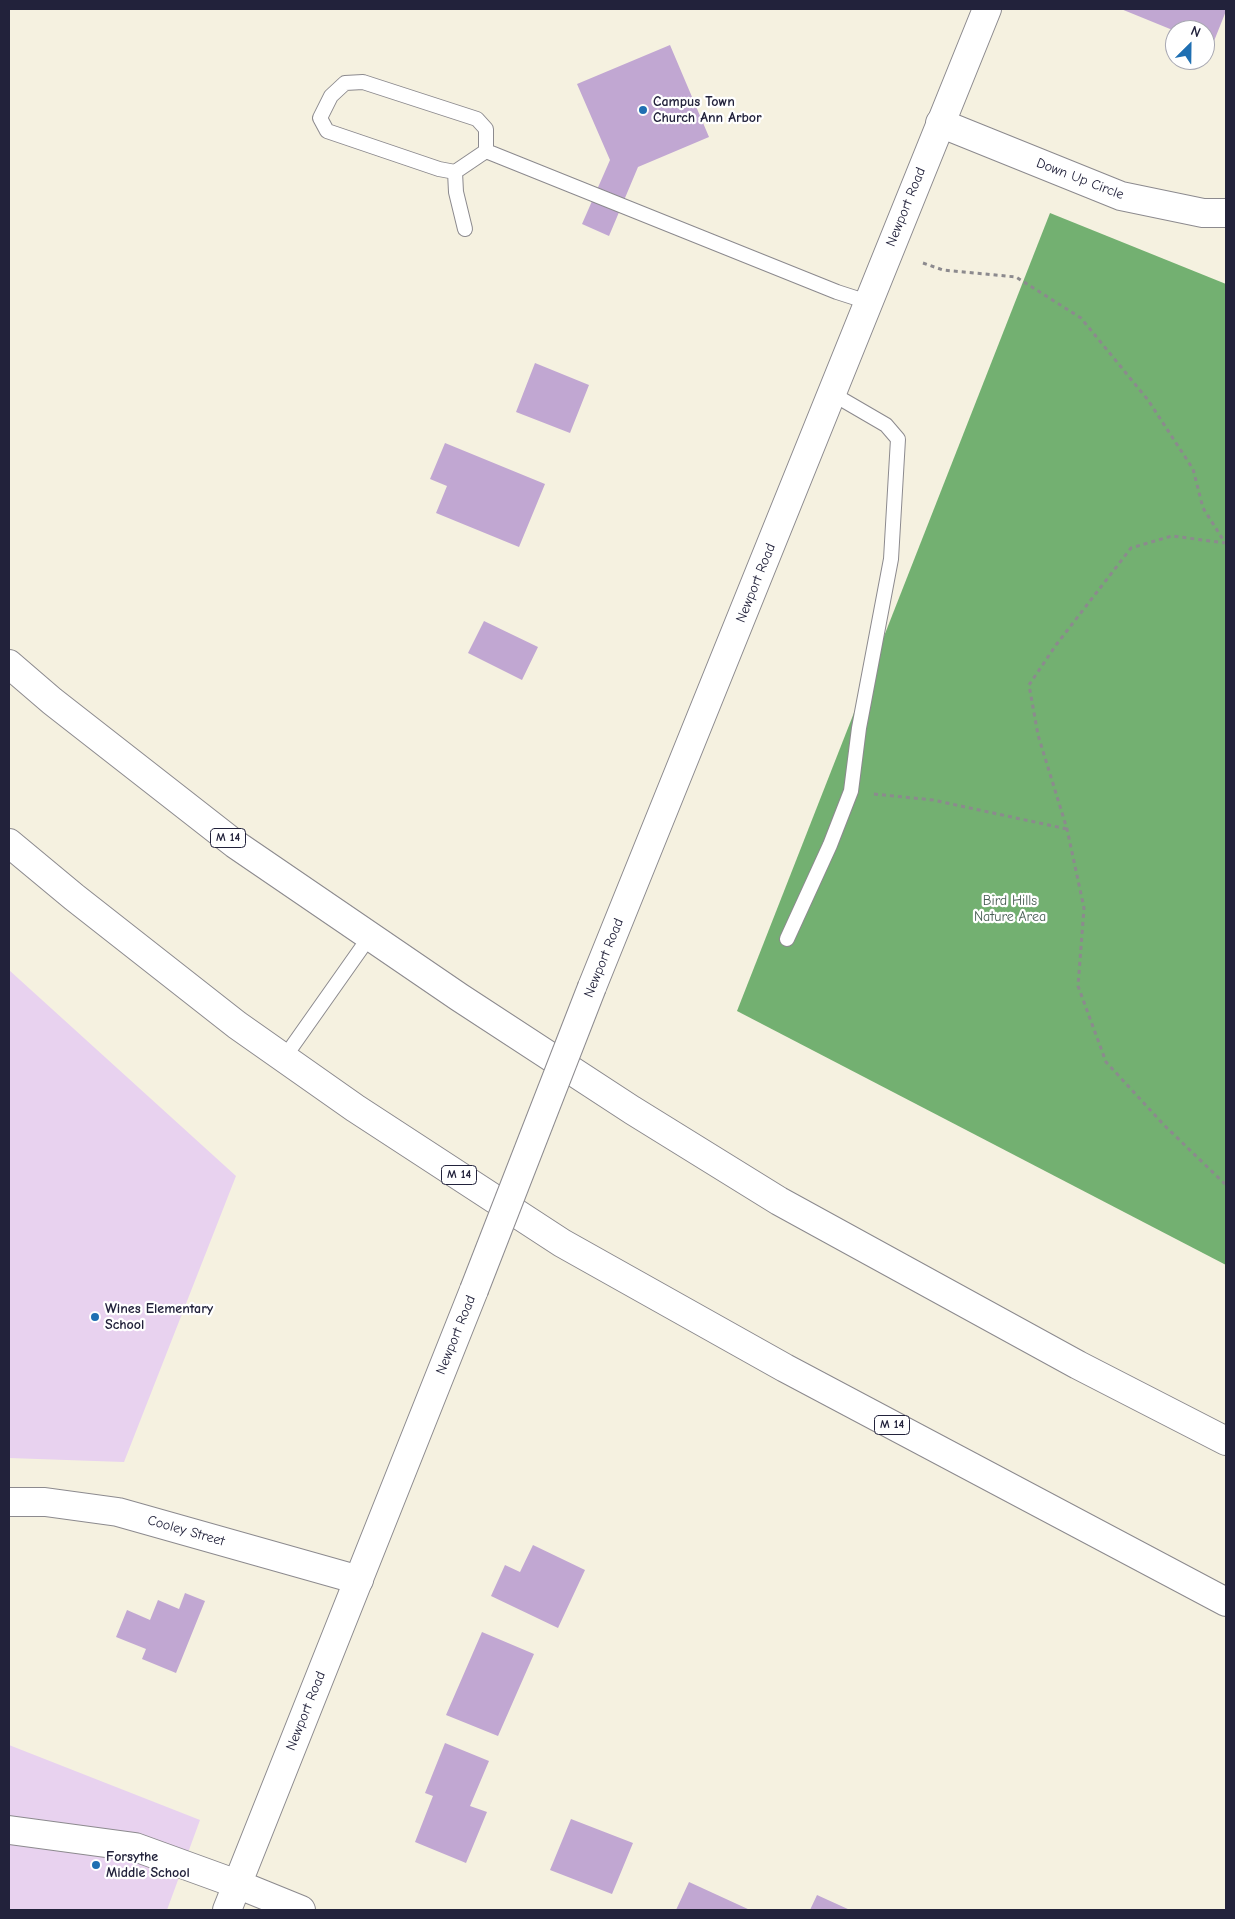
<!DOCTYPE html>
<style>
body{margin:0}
#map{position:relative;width:1235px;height:1919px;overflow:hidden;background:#f5f1e0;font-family:"Comic Neue",sans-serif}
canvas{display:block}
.frame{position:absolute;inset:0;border:10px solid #22223b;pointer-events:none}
.north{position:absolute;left:1165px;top:20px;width:50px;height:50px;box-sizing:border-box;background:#fff;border:1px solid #a7a7b1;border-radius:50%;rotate:23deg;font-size:14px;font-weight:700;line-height:20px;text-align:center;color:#22223b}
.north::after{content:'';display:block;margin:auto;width:18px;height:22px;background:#1f6fb2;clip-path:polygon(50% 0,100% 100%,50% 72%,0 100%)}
</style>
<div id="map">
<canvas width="1235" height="1919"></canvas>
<div class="frame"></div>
<div class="north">N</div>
</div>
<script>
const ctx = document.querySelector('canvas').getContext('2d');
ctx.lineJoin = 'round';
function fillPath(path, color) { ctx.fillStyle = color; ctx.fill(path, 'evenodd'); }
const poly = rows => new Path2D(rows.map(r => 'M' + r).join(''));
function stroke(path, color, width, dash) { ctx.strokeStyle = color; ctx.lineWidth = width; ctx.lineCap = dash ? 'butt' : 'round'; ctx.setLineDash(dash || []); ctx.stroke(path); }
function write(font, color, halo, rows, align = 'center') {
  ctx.font = font + ' "Comic Neue",sans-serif'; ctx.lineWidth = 4.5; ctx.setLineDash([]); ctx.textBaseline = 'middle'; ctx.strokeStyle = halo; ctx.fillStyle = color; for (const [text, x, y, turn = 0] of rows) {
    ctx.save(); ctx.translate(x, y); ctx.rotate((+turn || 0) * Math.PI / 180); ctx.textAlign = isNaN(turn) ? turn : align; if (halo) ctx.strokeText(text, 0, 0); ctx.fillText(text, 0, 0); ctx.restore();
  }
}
const built = poly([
 [9,970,236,1176,124,1462,9,1458],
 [9,1745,200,1820,167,1910,9,1910]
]);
const forest = poly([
 [1050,213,1226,284,1226,1265,737,1011]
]);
const building = poly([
 [1121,9,1226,9,1226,11,1212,46,1205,43,1205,30,1175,31],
 [670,45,709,137,638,167,609,236,582,224,610,160,577,84],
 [535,363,589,385,570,433,516,412],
 [445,443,545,484,519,547,436,513,447,486,430,479],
 [484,621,538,647,522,680,468,653],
 [533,1545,585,1570,558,1628,491,1596,505,1565,520,1572],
 [185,1593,205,1601,176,1673,142,1659,146,1649,116,1637,127,1610,150,1620,158,1600,179,1609],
 [482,1632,534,1654,498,1736,446,1715],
 [445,1743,489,1761,470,1806,487,1812,466,1863,415,1842,433,1796,425,1793],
 [571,1819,633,1843,612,1894,550,1870],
 [689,1882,750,1910,676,1910],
 [817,1895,850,1910,810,1910]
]);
const path = poly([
 [923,263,943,270,1016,277,1081,318,1148,400,1193,469,1203,508,1224,541],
 [1226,543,1172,536,1131,548,1056,645,1029,685,1038,735,1067,829,1084,908,1078,986,1106,1062,1164,1125,1226,1185],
 [874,794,933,800,1067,829]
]);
const lane = poly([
 [363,82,477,119,486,129,486,151,455,172,439,169,327,131,320,118,331,96,345,83,363,82],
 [486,151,837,292,868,302],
 [455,172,456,192,465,229],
 [787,939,830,845,851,791,859,728,891,559,898,439,886,425,831,393],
 [284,1058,370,936]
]);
const street = poly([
 [940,123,1121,196,1203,213,1226,213],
 [9,1502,45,1502,118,1512,359,1580],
 [9,1830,135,1847,237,1884]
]);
const secondary = poly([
 [592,987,987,9],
 [237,1884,301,1910],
 [227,1910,474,1290]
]);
const highway = poly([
 [9,664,52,701,235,844,459,997,632,1110,779,1201,1078,1365,1226,1441],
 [9,843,74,897,237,1025,355,1108,562,1243,785,1368,1226,1602]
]);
const secondaryBridge = poly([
 [474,1290,592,987]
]);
const markers = [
 [643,110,5,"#1f6fb2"],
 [95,1317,5,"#1f6fb2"],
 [96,1865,5,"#1f6fb2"]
];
const shields = [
 [228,838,35],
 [459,1175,35],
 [892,1425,35]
];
const shieldNames = [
 ["M 14",228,838],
 ["M 14",459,1175],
 ["M 14",892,1425]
];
const poiNames = [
 ["Campus Town",653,102],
 ["Church Ann Arbor",653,118],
 ["Wines Elementary",105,1309],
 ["School",105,1325],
 ["Forsythe",106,1857],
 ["Middle School",106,1873]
];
const streetNames = [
 ["Down Up Circle",1080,179,21],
 ["Newport Road",906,207,-68],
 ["Newport Road",756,583,-68],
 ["Newport Road",604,958,-68],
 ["Newport Road",456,1335,-68],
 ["Cooley Street",186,1531,16],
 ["Newport Road",306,1711,-68]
];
const parkNames = [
 ["Bird Hills",1010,901],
 ["Nature Area",1010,917]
];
fillPath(built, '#e8d2ef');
fillPath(forest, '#73b071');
fillPath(building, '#c1a7d2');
stroke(lane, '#8c8a8e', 16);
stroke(street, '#8c8a8e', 30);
stroke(secondary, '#8c8a8e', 30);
stroke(highway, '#8c8a8e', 30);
stroke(path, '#8c8a8e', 3, [4, 4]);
stroke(lane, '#fff', 14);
stroke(street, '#fff', 28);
stroke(secondary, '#fff', 28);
stroke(highway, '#fff', 28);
stroke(secondaryBridge, '#8c8a8e', 30, []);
stroke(secondaryBridge, '#fff', 28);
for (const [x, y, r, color] of markers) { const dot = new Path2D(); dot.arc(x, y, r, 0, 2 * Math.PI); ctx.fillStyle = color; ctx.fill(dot); stroke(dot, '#fff', 2); }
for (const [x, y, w] of shields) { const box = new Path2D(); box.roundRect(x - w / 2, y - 9.5, w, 19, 4); ctx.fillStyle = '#fff'; ctx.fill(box); stroke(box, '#22223b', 1); }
write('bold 12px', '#22223b', null, shieldNames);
write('bold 14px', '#22223b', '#fff', poiNames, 'left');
write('14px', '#22223b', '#fff', streetNames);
write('14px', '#485e54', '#fff', parkNames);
</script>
